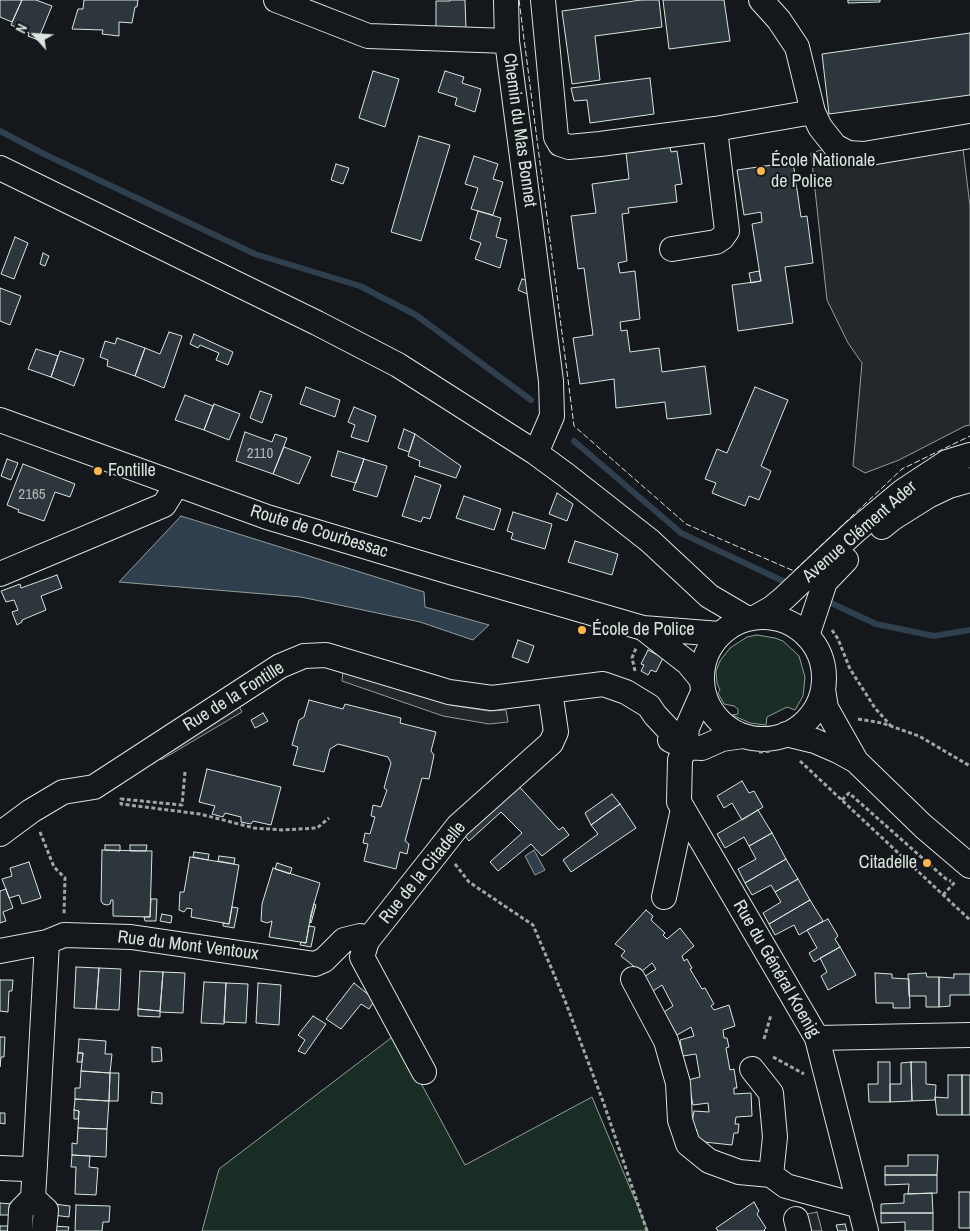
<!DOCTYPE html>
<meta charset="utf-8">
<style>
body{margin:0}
#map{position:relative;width:970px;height:1231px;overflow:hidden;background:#14181c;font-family:"Archivo Narrow",sans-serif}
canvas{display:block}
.north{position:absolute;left:10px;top:10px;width:50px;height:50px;-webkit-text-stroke:4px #14181c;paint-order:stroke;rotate:296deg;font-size:14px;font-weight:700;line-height:20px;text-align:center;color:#d8e6dc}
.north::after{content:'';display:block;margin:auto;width:18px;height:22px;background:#d8e6dc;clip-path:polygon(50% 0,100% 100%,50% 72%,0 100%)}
</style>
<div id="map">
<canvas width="970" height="1231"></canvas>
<div class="north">N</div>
</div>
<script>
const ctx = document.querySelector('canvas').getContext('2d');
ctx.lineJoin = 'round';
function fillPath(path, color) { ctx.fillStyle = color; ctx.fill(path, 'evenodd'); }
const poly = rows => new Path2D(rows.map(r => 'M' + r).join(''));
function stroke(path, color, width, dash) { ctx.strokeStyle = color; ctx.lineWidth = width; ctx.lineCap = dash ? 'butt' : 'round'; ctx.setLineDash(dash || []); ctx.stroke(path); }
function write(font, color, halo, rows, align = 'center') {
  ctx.font = font + ' "Archivo Narrow",sans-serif'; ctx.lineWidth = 4; ctx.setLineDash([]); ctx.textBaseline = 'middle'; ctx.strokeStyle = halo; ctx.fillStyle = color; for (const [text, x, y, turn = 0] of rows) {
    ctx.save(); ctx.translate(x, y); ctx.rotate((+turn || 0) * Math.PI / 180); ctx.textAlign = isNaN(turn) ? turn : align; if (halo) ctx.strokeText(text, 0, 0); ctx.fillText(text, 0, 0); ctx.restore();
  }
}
const green = poly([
 [757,635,775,638,783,641,799,656,805,677,803,696,795,710,787,707,767,717,766,725,750,723,732,715,738,714,738,709,734,706,724,704,718,693,720,690,717,683,716,671,720,661,730,648,747,637,757,635],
 [395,1035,465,1165,592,1097,648,1231,202,1231,219,1169,395,1035]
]);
const parking = poly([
 [962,140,970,206,970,425,965,426,899,460,865,473,853,466,862,363,848,343,827,300,811,153,835,146,962,140],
 [343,670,450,705,489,711,506,710,508,722,489,724,443,716,342,681,343,670],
 [239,706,242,712,161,760,158,753,239,706],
 [817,1212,822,1231,806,1231,802,1215,817,1212]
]);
const water = poly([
 [181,516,424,592,425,607,489,625,473,640,420,622,301,597,119,582,181,516],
 [534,850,545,870,535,875,525,856,534,850]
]);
const stream = poly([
 [0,131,46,155,255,254,360,286,416,315,531,400],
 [574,441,681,533,785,582],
 [831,603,876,624,934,636,970,630]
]);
const building = poly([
 [0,0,22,0,12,22,0,17,0,0],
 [22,0,36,0,52,6,38,40,28,36,29,33,11,25,22,0],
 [84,0,138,0,137,7,135,7,132,23,119,22,119,36,102,34,103,30,72,29,78,9,83,9,84,0],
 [450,0,465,0,466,29,436,30,436,1,450,1,450,0],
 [641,0,659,0,662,27,595,36,600,80,572,84,562,11,641,0],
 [663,0,724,0,730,41,669,49,663,0],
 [848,0,880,0,880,2,848,3,848,0],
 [970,33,970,95,829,114,822,54,970,33],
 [373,71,399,79,385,127,359,118,373,71],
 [445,71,464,77,462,83,481,89,475,112,455,105,457,98,438,92,445,71],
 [650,78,654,114,590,123,587,100,574,101,571,88,650,78],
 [419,136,450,145,421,241,391,232,419,136],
 [670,147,671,152,677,151,682,184,675,185,677,202,628,208,629,213,622,214,627,261,618,263,620,273,635,271,640,319,620,322,621,331,627,330,630,352,659,348,662,372,705,366,711,414,667,419,665,402,616,408,614,379,580,384,573,338,593,335,584,268,578,269,571,216,596,213,592,184,629,179,626,153,670,147],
 [474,156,498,164,493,179,503,182,493,215,471,209,478,188,465,184,474,156],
 [793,162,801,217,807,216,813,263,785,267,793,323,738,331,732,285,761,281,752,224,762,222,761,212,744,215,737,170,793,162],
 [336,164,349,168,343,184,331,180,336,164],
 [478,211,501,218,496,237,507,240,500,268,475,259,481,243,470,239,478,211],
 [15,237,28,243,14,279,1,274,15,237],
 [43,253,49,256,45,266,40,264,43,253],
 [759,271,761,281,751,283,749,273,759,271],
 [522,279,531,282,527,294,518,290,522,279],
 [0,288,21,296,10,325,0,321,0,288],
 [169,332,182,336,164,388,135,376,145,348,160,354,169,332],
 [194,334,233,352,228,365,216,360,219,353,200,345,198,348,190,344,194,334],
 [117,338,145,348,135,376,107,366,108,360,100,357,105,341,115,344,117,338],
 [36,349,58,356,51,377,28,369,36,349],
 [60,351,84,359,74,386,51,377,60,351],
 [306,387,340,400,335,417,300,404,306,387],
 [755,387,788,400,761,466,771,471,759,500,749,496,745,506,712,493,716,483,705,479,717,449,727,453,755,387],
 [260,391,272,395,262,423,250,418,260,391],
 [185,395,213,406,204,430,175,420,185,395],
 [214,404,240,414,229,440,204,430,214,404],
 [354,407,376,416,368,442,351,437,355,425,348,422,354,407],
 [404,429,415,434,409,452,398,448,404,429],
 [245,432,272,442,275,434,287,438,273,474,236,461,245,432],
 [415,434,461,466,456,478,419,466,420,461,408,456,415,434],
 [284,447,311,457,299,484,273,474,284,447],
 [338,451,364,459,356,483,331,476,338,451],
 [7,459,18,463,11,480,1,476,7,459],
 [364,459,387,466,377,497,353,490,364,459],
 [23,464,75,484,70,497,55,492,44,521,18,512,19,510,7,505,23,464],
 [415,476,441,485,430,519,423,517,421,522,402,516,415,476],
 [557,493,573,504,567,521,549,514,557,493],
 [464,496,501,509,494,530,456,518,464,496],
 [513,512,552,524,545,549,511,539,513,533,507,531,513,512],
 [575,541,618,554,612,575,568,562,575,541],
 [57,575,62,588,41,596,46,610,22,620,22,622,17,625,12,612,18,610,14,600,6,602,1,591,20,584,21,588,57,575],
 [518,640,534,646,528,663,512,657,518,640],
 [648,650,663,658,656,672,651,670,648,675,641,671,644,665,641,664,648,650],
 [309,700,343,709,345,704,401,718,400,723,436,732,431,751,434,755,429,779,422,778,405,841,409,844,407,854,400,852,396,869,364,861,368,844,363,843,365,833,370,834,375,817,371,816,373,805,381,807,387,790,384,788,391,763,388,757,338,744,330,749,324,772,293,765,298,747,292,745,299,720,304,717,309,700],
 [263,713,268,721,255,728,251,720,263,713],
 [207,769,281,787,271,825,253,821,251,824,241,822,241,817,225,813,223,817,212,814,215,806,199,802,207,769],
 [742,781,749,793,754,791,763,807,742,820,732,803,724,808,717,796,742,781],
 [515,782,559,830,563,827,569,835,542,856,531,844,498,871,490,862,522,833,501,812,469,841,462,832,515,782],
 [612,794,620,804,591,825,585,813,612,794],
 [620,804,636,828,571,872,563,860,598,834,591,825,620,804],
 [758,810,772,833,749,846,744,837,725,848,717,834,758,810],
 [772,833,786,859,745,883,738,869,756,859,749,846,772,833],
 [105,845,120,845,120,851,105,850,105,845],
 [130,845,147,845,146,851,130,851,130,845],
 [102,850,152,851,150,917,113,916,113,900,111,900,110,904,107,905,103,904,101,901,102,850],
 [194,852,209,854,208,860,193,857,194,852],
 [219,856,235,858,234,864,218,861,219,856],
 [190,857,239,865,229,924,191,917,192,909,187,908,184,912,179,910,180,892,184,892,190,857],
 [786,859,798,879,775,892,771,885,752,895,745,883,786,859],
 [29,862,41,898,22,904,19,895,9,898,2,879,12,876,10,868,29,862],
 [277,863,292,868,290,874,275,869,277,863],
 [273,868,320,883,311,914,306,943,269,937,272,921,267,923,261,921,262,904,273,868],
 [798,879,810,900,769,924,763,913,781,902,775,892,798,879],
 [6,889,13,908,3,912,6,921,0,923,0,891,6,889],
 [151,899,157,899,156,921,145,921,144,917,150,917,151,899],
 [810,900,823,921,799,935,794,925,775,935,769,924,810,900],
 [314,904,316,905,311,923,310,922,314,904],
 [232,907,238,908,234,928,223,926,223,923,229,924,232,907],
 [646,910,653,916,651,920,665,933,663,935,667,939,680,928,694,946,682,956,684,961,687,959,692,968,690,969,702,989,705,988,714,1004,711,1006,714,1010,729,1005,735,1026,723,1030,724,1038,727,1038,729,1047,726,1048,730,1070,734,1069,737,1088,734,1088,734,1094,751,1093,752,1116,736,1117,735,1124,739,1124,738,1133,734,1133,732,1145,695,1141,697,1130,691,1129,694,1111,709,1112,708,1103,693,1105,688,1080,700,1077,696,1054,683,1056,680,1040,694,1036,691,1027,677,1035,664,1012,673,1006,662,985,653,991,644,977,656,969,652,963,641,972,621,956,625,951,615,944,646,910],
 [162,914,172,916,171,923,160,921,162,914],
 [828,919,838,936,835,939,840,947,814,962,809,953,817,948,807,930,828,919],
 [309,926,315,927,311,947,300,945,301,942,306,943,309,926],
 [840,947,856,975,828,990,821,976,827,972,820,958,840,947],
 [76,967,99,968,96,1009,74,1008,76,967],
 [99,968,121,969,119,1010,96,1009,99,968],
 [140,971,163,972,160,1011,138,1009,140,971],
 [163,972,185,973,183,1013,160,1012,163,972],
 [875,973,892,974,892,978,909,979,910,1008,893,1008,893,1003,876,1003,875,973],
 [926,973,927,977,939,977,939,1007,926,1007,926,996,909,996,908,974,926,973],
 [954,974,970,974,970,995,950,995,950,1006,939,1007,939,977,954,978,954,974],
 [0,980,13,980,12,991,9,991,8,1012,0,1011,0,980],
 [204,982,226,983,224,1024,201,1023,204,982],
 [226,983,248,984,246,1023,224,1022,226,983],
 [258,983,281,985,279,1025,256,1023,258,983],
 [354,983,375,1000,369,1009,361,1004,341,1029,326,1019,354,983],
 [138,1009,160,1011,160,1017,138,1016,138,1009],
 [313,1016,326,1024,305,1054,298,1051,305,1040,298,1035,313,1016],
 [0,1037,5,1037,4,1057,1,1057,0,1067,0,1037],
 [79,1039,106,1041,105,1054,112,1054,110,1073,81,1071,83,1053,78,1053,79,1039],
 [152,1047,161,1048,162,1061,152,1062,152,1047],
 [78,1053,83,1053,82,1062,77,1062,78,1053],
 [878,1062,890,1062,890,1102,869,1102,868,1084,878,1084,878,1062],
 [911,1062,912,1101,890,1102,890,1084,901,1084,901,1063,911,1062],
 [911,1062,926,1062,926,1084,936,1085,935,1100,912,1101,911,1062],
 [81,1071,110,1073,109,1101,75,1099,75,1088,80,1088,81,1071],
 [110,1073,119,1073,118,1101,109,1101,110,1073],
 [948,1075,962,1075,962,1115,937,1115,935,1097,948,1098,948,1075],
 [962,1075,970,1075,970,1115,962,1115,962,1075],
 [152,1092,162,1093,162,1104,151,1103,152,1092],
 [75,1099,109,1101,107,1129,78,1128,79,1111,74,1110,75,1099],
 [74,1110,79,1111,78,1119,74,1119,74,1110],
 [0,1113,5,1113,5,1124,0,1123,0,1113],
 [78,1128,107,1129,106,1157,72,1155,72,1143,77,1144,78,1128],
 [72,1155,90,1156,89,1167,98,1168,96,1195,75,1194,76,1167,71,1167,72,1155],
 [908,1155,938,1155,937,1175,885,1175,885,1166,908,1166,908,1155],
 [885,1175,937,1175,937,1193,908,1194,909,1184,885,1185,885,1175],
 [959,1192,970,1192,970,1228,959,1228,959,1192],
 [932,1193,933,1213,881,1213,881,1204,904,1203,904,1194,932,1193],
 [754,1202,759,1211,757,1214,766,1228,764,1230,765,1231,718,1231,716,1228,754,1202],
 [0,1203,12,1204,11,1215,0,1215,0,1203],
 [54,1204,70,1206,69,1217,53,1215,54,1204],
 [76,1205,110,1206,109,1222,103,1222,102,1231,75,1231,76,1205],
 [881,1213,933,1213,933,1231,905,1231,905,1222,881,1223,881,1213],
 [845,1224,847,1231,838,1231,836,1225,845,1224],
 [0,1226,10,1226,10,1231,0,1231,0,1226],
 [52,1226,69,1227,68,1231,51,1231,52,1226]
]);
const path = poly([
 [832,630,838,639,850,669,875,708,891,726],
 [635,671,632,658,636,648],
 [858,719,882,723,919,736,970,766],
 [759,752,772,751],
 [800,761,970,920],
 [185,772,182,805,121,799,121,804,200,814,254,828,283,830,317,828,329,818],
 [842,800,849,793,946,879,951,881],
 [40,832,54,867,65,878,64,914],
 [455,864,469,882,533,925,564,998,604,1104,647,1231],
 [943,895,955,882],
 [764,1039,771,1015],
 [773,1057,804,1074]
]);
const minor = poly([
 [276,0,368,36,507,41,551,381,552,416,536,453],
 [506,0,507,41],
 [543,0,556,137,560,144,569,147,600,144,715,129,813,112],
 [761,0,779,20,797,47,813,112,820,127,835,146,848,153,864,154,970,136],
 [0,168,317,323,398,365,536,453,566,475,650,541,709,596,748,619],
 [672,249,716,242,722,238,727,231,715,129],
 [0,420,267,517,450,572,643,628,720,634],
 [882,527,893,518,928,496,949,486,970,480],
 [0,574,164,505,177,484],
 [756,617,772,608,784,598,854,532,903,491,947,462,970,455],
 '702 678a61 61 0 1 1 122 0a61 61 0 1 1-122 0Z',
 [643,628,688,663,702,680],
 [807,636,825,582,846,560],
 [823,689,826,708,856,761],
 [703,692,687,728,685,747,680,760,679,802,817,1038,866,1231],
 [786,734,815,741,838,751,856,761,923,826,970,866],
 [670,740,685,747,702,748,722,739,743,736],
 [0,834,31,811,63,792,94,787,280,666,304,656,326,655,449,692,492,698,603,684,626,692,649,706,655,715,685,747],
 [664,897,683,809],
 [0,951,47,942,64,935,131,937,315,964,324,960,344,940,360,936,367,941],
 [633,979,666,1041,678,1083,680,1120,688,1144,709,1161,739,1172,771,1175],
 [817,1038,970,1035],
 [752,1069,771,1093,775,1137,771,1175,786,1186,860,1206],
 [424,1072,362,957,367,941,458,826,551,743,556,732,550,691],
 [0,1168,26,1169,35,1164,47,942],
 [33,1198,46,1210,44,1231],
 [796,1219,799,1231],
 [20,1231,21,1210,33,1198,35,1164]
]);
const fence = poly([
 [519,0,574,426,686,524,794,571,902,469,970,436]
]);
const markers = [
 [761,171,5,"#ffb74d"],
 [98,471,5,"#ffb74d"],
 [582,630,5,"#ffb74d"],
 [927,863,5,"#ffb74d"]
];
const numberNames = [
 ["2110",260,454],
 ["2165",32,495]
];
const streetNames = [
 ["Chemin du Mas Bonnet",519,130,82],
 ["Route de Courbessac",319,532,17],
 ["Avenue Clément Ader",860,532,-41],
 ["Rue de la Fontille",234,697,-32],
 ["Rue de la Citadelle",423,873,-51],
 ["Rue du Mont Ventoux",188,946,7],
 ["Rue du Général Koenig",776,969,60]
];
const poiNames = [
 ["École Nationale",771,161],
 ["de Police",771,182],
 ["Fontille",108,471],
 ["École de Police",592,630],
 ["Citadelle",917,863,"right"]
];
fillPath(green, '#1a2d24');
stroke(green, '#939e99', 1);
fillPath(parking, '#24282b');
stroke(parking, '#939e99', 1);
fillPath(water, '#2f3f4d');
stroke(water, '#939e99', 1);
stroke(stream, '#2f3f4d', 6);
fillPath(building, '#2c363c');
stroke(building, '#d8e6dc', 1);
stroke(minor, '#d8e6dc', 26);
stroke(path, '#9da8a2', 3, [4, 2.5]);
stroke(minor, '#14181c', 24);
stroke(fence, '#d8e6dc', 1, [6, 2.5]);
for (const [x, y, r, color] of markers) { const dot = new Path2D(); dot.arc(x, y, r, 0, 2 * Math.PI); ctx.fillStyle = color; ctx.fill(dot); stroke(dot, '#14181c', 2); }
write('15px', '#adbab4', null, numberNames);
write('18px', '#d8e6dc', '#14181c', streetNames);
write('18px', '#d8e6dc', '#14181c', poiNames, 'left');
</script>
